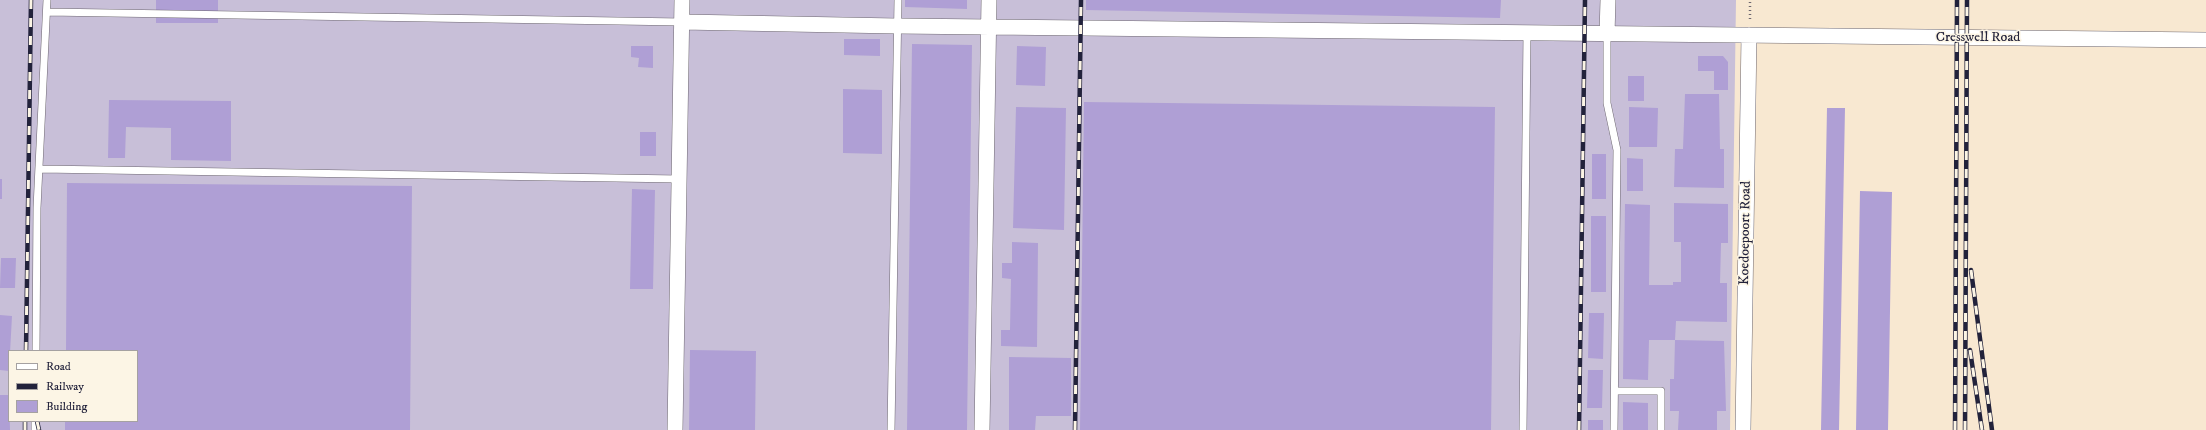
<!DOCTYPE html>
<style>
body{margin:0}
#map{position:relative;width:2206px;height:430px;overflow:hidden;background:#f8e8d1;font-family:"IM FELL DW Pica",serif}
canvas{display:block}
.legend{position:absolute;left:8px;top:350px;width:130px;height:72px;box-sizing:border-box;background:#fcf5e5;border:1px solid #a5a1a1;margin:0;padding:5px 7px;list-style:none;font-size:12px;color:#22223b}
.legend li{display:flex;align-items:center;gap:8px;height:20px}
.legend b{width:20px;border:1px solid #a5a1a1}
</style>
<div id="map">
<canvas width="2206" height="430"></canvas>
<ul class="legend">
<li><b style="height:5px;background:#fff"></b>Road</li>
<li><b style="height:5px;background:#22223b"></b>Railway</li>
<li><b style="height:11px;background:#af9fd5"></b>Building</li>
</ul>
</div>
<script>
const ctx = document.querySelector('canvas').getContext('2d');
ctx.lineJoin = 'round';
function fillPath(path, color) { ctx.fillStyle = color; ctx.fill(path, 'evenodd'); }
const poly = rows => new Path2D(rows.map(r => 'M' + r).join(''));
function stroke(path, color, width, dash) { ctx.strokeStyle = color; ctx.lineWidth = width; ctx.lineCap = dash ? 'butt' : 'round'; ctx.setLineDash(dash || []); ctx.stroke(path); }
function write(font, color, halo, rows, align = 'center') {
  ctx.font = font + ' "IM FELL DW Pica",serif'; ctx.lineWidth = 3; ctx.setLineDash([]); ctx.textBaseline = 'middle'; ctx.strokeStyle = halo; ctx.fillStyle = color; for (const [text, x, y, turn = 0] of rows) {
    ctx.save(); ctx.translate(x, y); ctx.rotate((+turn || 0) * Math.PI / 180); ctx.textAlign = isNaN(turn) ? turn : align; if (halo) ctx.strokeText(text, 0, 0); ctx.fillText(text, 0, 0); ctx.restore();
  }
}
const industrial = poly([
 [0,0,1736,0,1730,430,0,430],
 [9,351,137,351,137,421,9,421]
]);
const building = poly([
 [156,0,218,0,218,23,156,23],
 [905,0,967,0,967,9,905,7],
 [1086,0,1501,0,1500,18,1086,10],
 [844,39,880,39,880,56,844,55],
 [912,44,972,45,967,430,907,430],
 [631,46,653,46,653,68,638,67,639,58,631,57],
 [1017,46,1046,47,1045,86,1016,85],
 [1698,56,1723,56,1728,62,1728,90,1714,90,1714,71,1698,71],
 [1628,76,1644,76,1644,101,1628,101],
 [843,89,882,90,882,154,843,153],
 [1685,94,1719,94,1720,149,1724,149,1724,188,1674,187,1675,149,1683,149],
 [109,100,231,101,231,161,171,160,171,128,126,127,125,158,108,158],
 [1084,102,1495,107,1491,430,1080,430],
 [1016,107,1066,108,1064,230,1013,228],
 [1629,107,1658,108,1657,147,1629,147],
 [1827,108,1845,108,1839,430,1821,430],
 [640,132,656,132,656,156,640,156],
 [1592,154,1606,154,1606,199,1592,199],
 [1627,158,1643,159,1643,191,1627,191],
 [0,179,2,179,2,199,0,199],
 [67,183,412,186,410,430,65,430,65,421,137,421,137,351,66,351],
 [632,189,655,190,653,289,630,289],
 [1860,191,1892,192,1888,430,1856,430],
 [1674,203,1728,204,1728,243,1721,243,1720,283,1727,283,1727,322,1676,321,1675,340,1649,340,1648,380,1623,379,1625,204,1650,205,1649,285,1673,285,1673,282,1681,282,1681,242,1674,242],
 [1591,216,1606,216,1606,292,1591,292],
 [1012,242,1038,243,1037,347,1001,346,1001,330,1010,330,1011,279,1002,278,1002,263,1012,263],
 [1,258,16,258,15,288,0,288],
 [1589,313,1604,313,1603,359,1588,358],
 [0,315,12,316,9,371,0,370],
 [1675,340,1724,341,1726,411,1717,411,1717,430,1678,430,1679,411,1670,411,1670,379,1674,379],
 [690,350,756,351,755,430,689,430],
 [1009,357,1071,358,1071,416,1036,416,1035,430,1009,430],
 [1588,370,1603,370,1602,408,1587,408],
 [0,395,9,395,10,430,0,430],
 [1623,402,1648,403,1648,430,1623,430],
 [1588,420,1603,420,1603,430,1588,430]
]);
const path = poly([
 [1750,19,1750,0]
]);
const lane = poly([
 [47,12,682,22],
 [1607,34,1607,103,1617,150,1614,430],
 [41,169,679,179],
 [36,351,37,208,47,0],
 [1615,391,1661,391,1661,430],
 [35,430,35,421],
 [891,430,898,0],
 [1523,430,1527,33]
]);
const street = poly([
 [682,22,897,26,2206,40],
 [1607,34,1608,0],
 [675,430,682,0],
 [982,430,989,0],
 [1743,430,1749,35]
]);
const rail = poly([
 [1971,270,1992,430],
 [1970,350,1982,430],
 [26,351,31,0],
 [37,421,39,430],
 [25,430,25,421],
 [1075,430,1081,0],
 [1579,430,1585,0],
 [1955,430,1957,0],
 [1965,430,1967,0]
]);
const streetNames = [
 ["Cresswell Road",1978,38],
 ["Koedoepoort Road",1746,233,-89]
];
fillPath(industrial, '#c8bfd8');
fillPath(building, '#af9fd5');
stroke(lane, '#6d6770', 8);
stroke(street, '#6d6770', 16);
stroke(path, '#6d6770', 2.5, [1, 3]);
stroke(lane, '#fff', 7);
stroke(street, '#fff', 15);
stroke(rail, '#22223b', 4.5);
stroke(rail, '#fcf5e5', 3, [9]);
write('14px', '#22223b', '#fcf5e5', streetNames);
</script>
